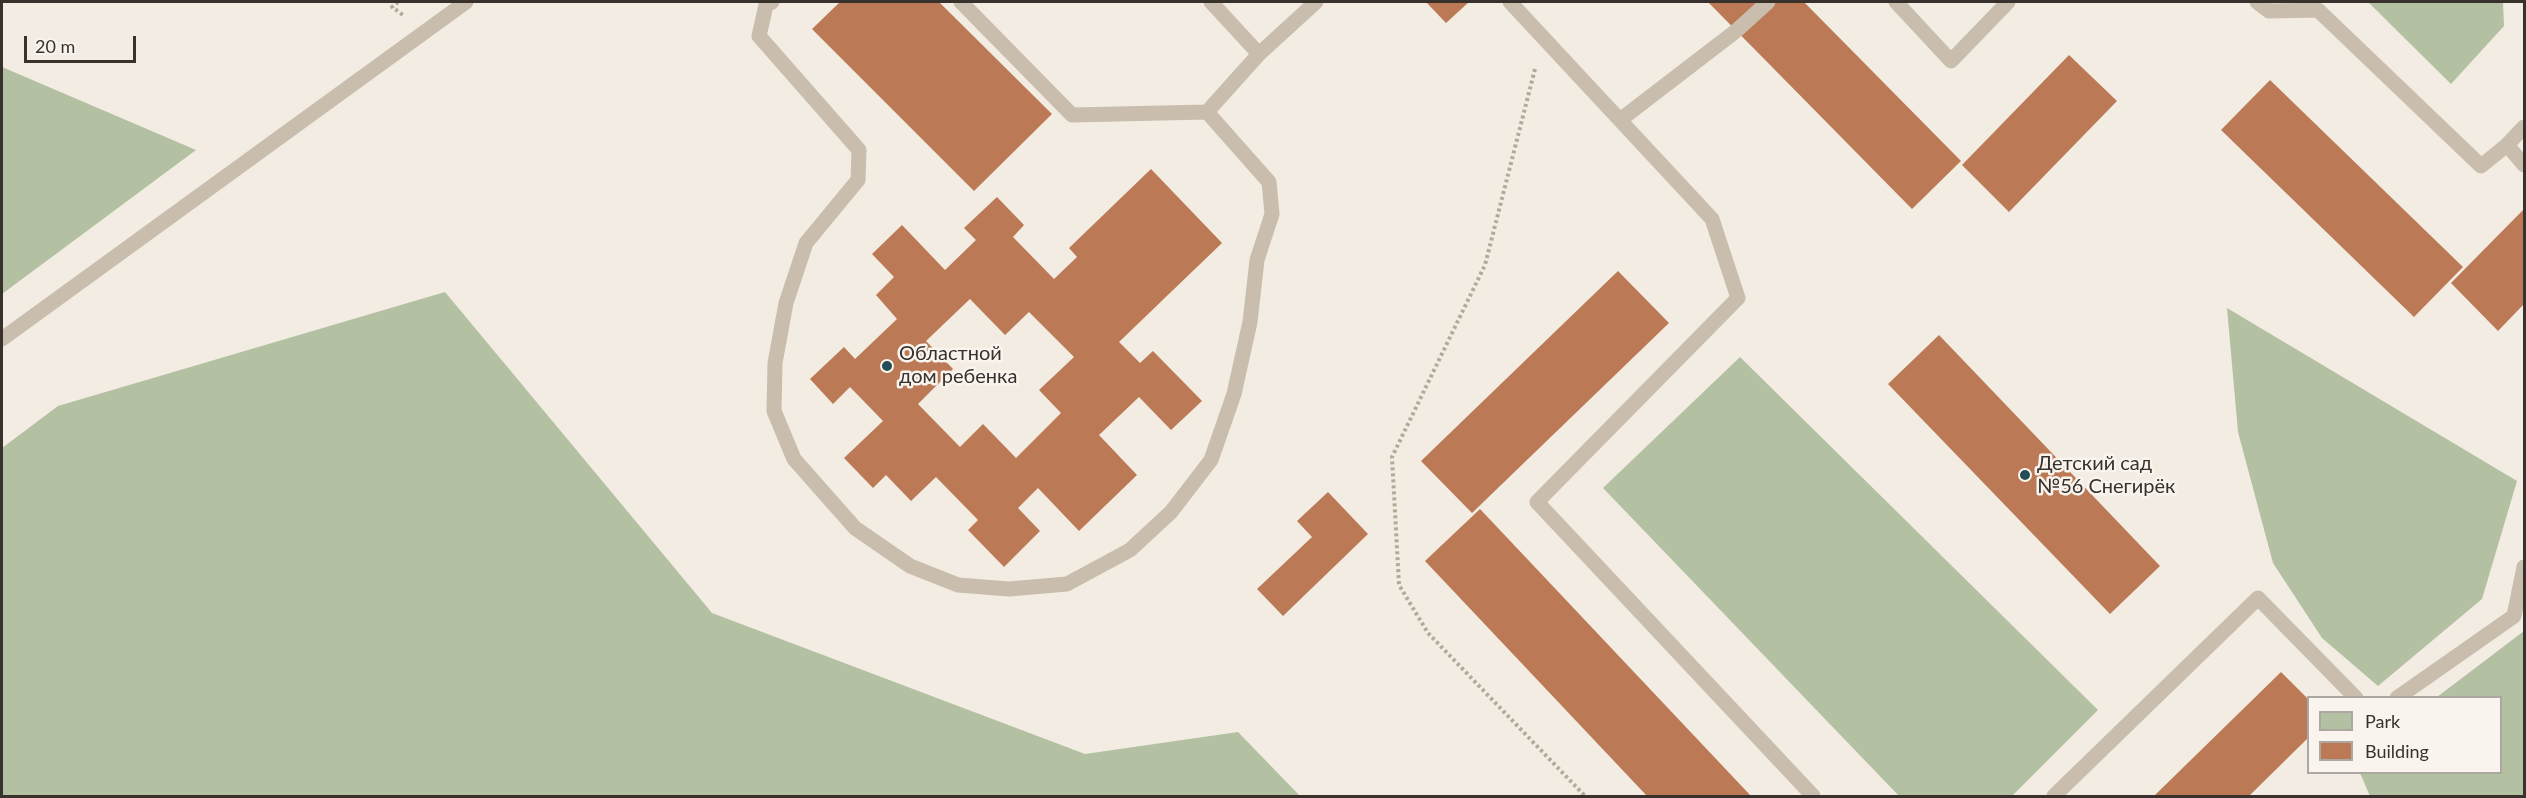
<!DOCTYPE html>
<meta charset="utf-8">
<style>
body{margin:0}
#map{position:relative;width:2526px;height:798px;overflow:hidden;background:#f2ece2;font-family:Lato,sans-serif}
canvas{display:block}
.frame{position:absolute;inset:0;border:3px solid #38312c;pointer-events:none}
.legend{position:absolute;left:2307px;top:696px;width:195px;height:78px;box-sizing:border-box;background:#f9f5ee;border:2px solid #aca7a0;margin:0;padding:8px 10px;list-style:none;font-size:18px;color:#38312c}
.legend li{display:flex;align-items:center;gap:12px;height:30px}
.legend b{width:30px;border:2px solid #aca7a0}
.scale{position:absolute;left:24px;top:36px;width:112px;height:27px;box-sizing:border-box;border:3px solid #38312c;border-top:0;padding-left:8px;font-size:18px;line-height:21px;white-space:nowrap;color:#38312c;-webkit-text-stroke:4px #f9f5ee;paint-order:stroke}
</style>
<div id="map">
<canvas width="2526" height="798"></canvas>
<div class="frame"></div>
<ul class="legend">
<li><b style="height:16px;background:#b3c0a2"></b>Park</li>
<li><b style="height:16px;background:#bc7955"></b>Building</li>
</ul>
<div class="scale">20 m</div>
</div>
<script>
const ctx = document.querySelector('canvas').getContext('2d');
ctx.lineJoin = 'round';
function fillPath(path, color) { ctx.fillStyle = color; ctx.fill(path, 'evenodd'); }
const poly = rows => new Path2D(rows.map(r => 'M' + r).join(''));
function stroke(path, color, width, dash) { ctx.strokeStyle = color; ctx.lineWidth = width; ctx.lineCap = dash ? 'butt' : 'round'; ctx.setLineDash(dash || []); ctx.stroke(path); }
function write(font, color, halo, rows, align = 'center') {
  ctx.font = font + ' Lato,sans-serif'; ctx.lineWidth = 5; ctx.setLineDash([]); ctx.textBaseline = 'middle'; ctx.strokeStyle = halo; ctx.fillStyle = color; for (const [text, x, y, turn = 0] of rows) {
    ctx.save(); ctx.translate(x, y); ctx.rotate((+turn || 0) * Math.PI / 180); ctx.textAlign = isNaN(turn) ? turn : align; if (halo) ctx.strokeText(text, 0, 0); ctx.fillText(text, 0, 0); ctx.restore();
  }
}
const green = poly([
 [2368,2,2503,2,2504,26,2451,84],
 [2,67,196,150,2,294],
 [445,292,712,613,1085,754,1238,732,1300,796,2,796,2,448,58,406],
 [2227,308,2517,481,2482,599,2378,686,2322,638,2273,563,2238,432],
 [1740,357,2098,710,2012,796,1899,796,1603,488],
 [2524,631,2524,796,2370,796,2360,773,2500,772,2500,698,2437,697]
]);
const building = poly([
 [840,2,939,2,1052,114,974,191,812,29],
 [1426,2,1469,2,1446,23],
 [1708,2,1804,2,1961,161,1912,209],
 [2069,55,2117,101,2009,212,1962,165],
 [2270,80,2463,267,2414,317,2221,130],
 [1151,169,1222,243,1119,342,1140,363,1153,351,1202,401,1171,430,1139,397,1099,435,1137,475,1079,531,1038,488,1018,508,1040,531,1004,567,968,530,978,520,936,477,911,501,886,475,873,488,844,458,883,421,850,387,833,404,810,379,844,347,855,359,897,319,876,295,894,277,872,254,902,225,945,270,976,240,964,228,997,197,1024,225,1013,237,1054,279,1077,257,1069,248],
 [970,299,1005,335,1029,312,1074,357,1039,390,1061,413,1016,458,983,424,960,447,918,404,953,369,926,341],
 [2524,209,2524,304,2498,331,2451,283],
 [1618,271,1669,323,1472,513,1421,461],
 [1939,335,2160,566,2110,614,1888,384],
 [1328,492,1368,534,1283,616,1257,589,1312,537,1297,521],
 [1480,509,1751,796,1647,796,1425,561],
 [2281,672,2308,699,2308,738,2249,796,2154,796]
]);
const path = poly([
 [398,2,392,7,403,15],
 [1535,69,1485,265,1392,457,1399,585,1428,633,1585,796]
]);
const service = poly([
 [772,2,766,5,759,36,859,150,858,180,806,243,786,303,775,363,774,411,794,459,855,528,910,566,958,585,1009,589,1067,584,1130,550,1171,512,1211,460,1234,394,1250,322,1257,260,1272,214,1269,182,1207,112],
 [961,2,1072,115,1207,112,1259,54,1211,2],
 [1510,2,1712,219,1738,298,1537,502,1813,796],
 [1896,2,1951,61,2008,2],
 [2257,2,2269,11,2318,10,2481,166,2507,145,2524,165],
 [1259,54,1316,2],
 [1620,120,1736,31,1768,2],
 [2507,145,2524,127],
 [2,339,466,2],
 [2397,698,2514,616,2524,567],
 [2054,796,2258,598,2356,698]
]);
const markers = [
 [887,366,6,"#244e57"],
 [2025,475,6,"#244e57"]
];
const poiNames = [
 ["Областной",899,354],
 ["дом ребенка",899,377],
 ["Детский сад",2037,464],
 ["№56 Снегирёк",2037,487]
];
fillPath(green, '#b3c0a2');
fillPath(building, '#bc7955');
stroke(path, '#b5a898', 4, [3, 3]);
stroke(service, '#c9bdae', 15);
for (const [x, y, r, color] of markers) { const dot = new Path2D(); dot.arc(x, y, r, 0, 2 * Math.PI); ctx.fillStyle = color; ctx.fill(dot); stroke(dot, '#f9f5ee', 2); }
write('20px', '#38312c', '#f9f5ee', poiNames, 'left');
</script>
